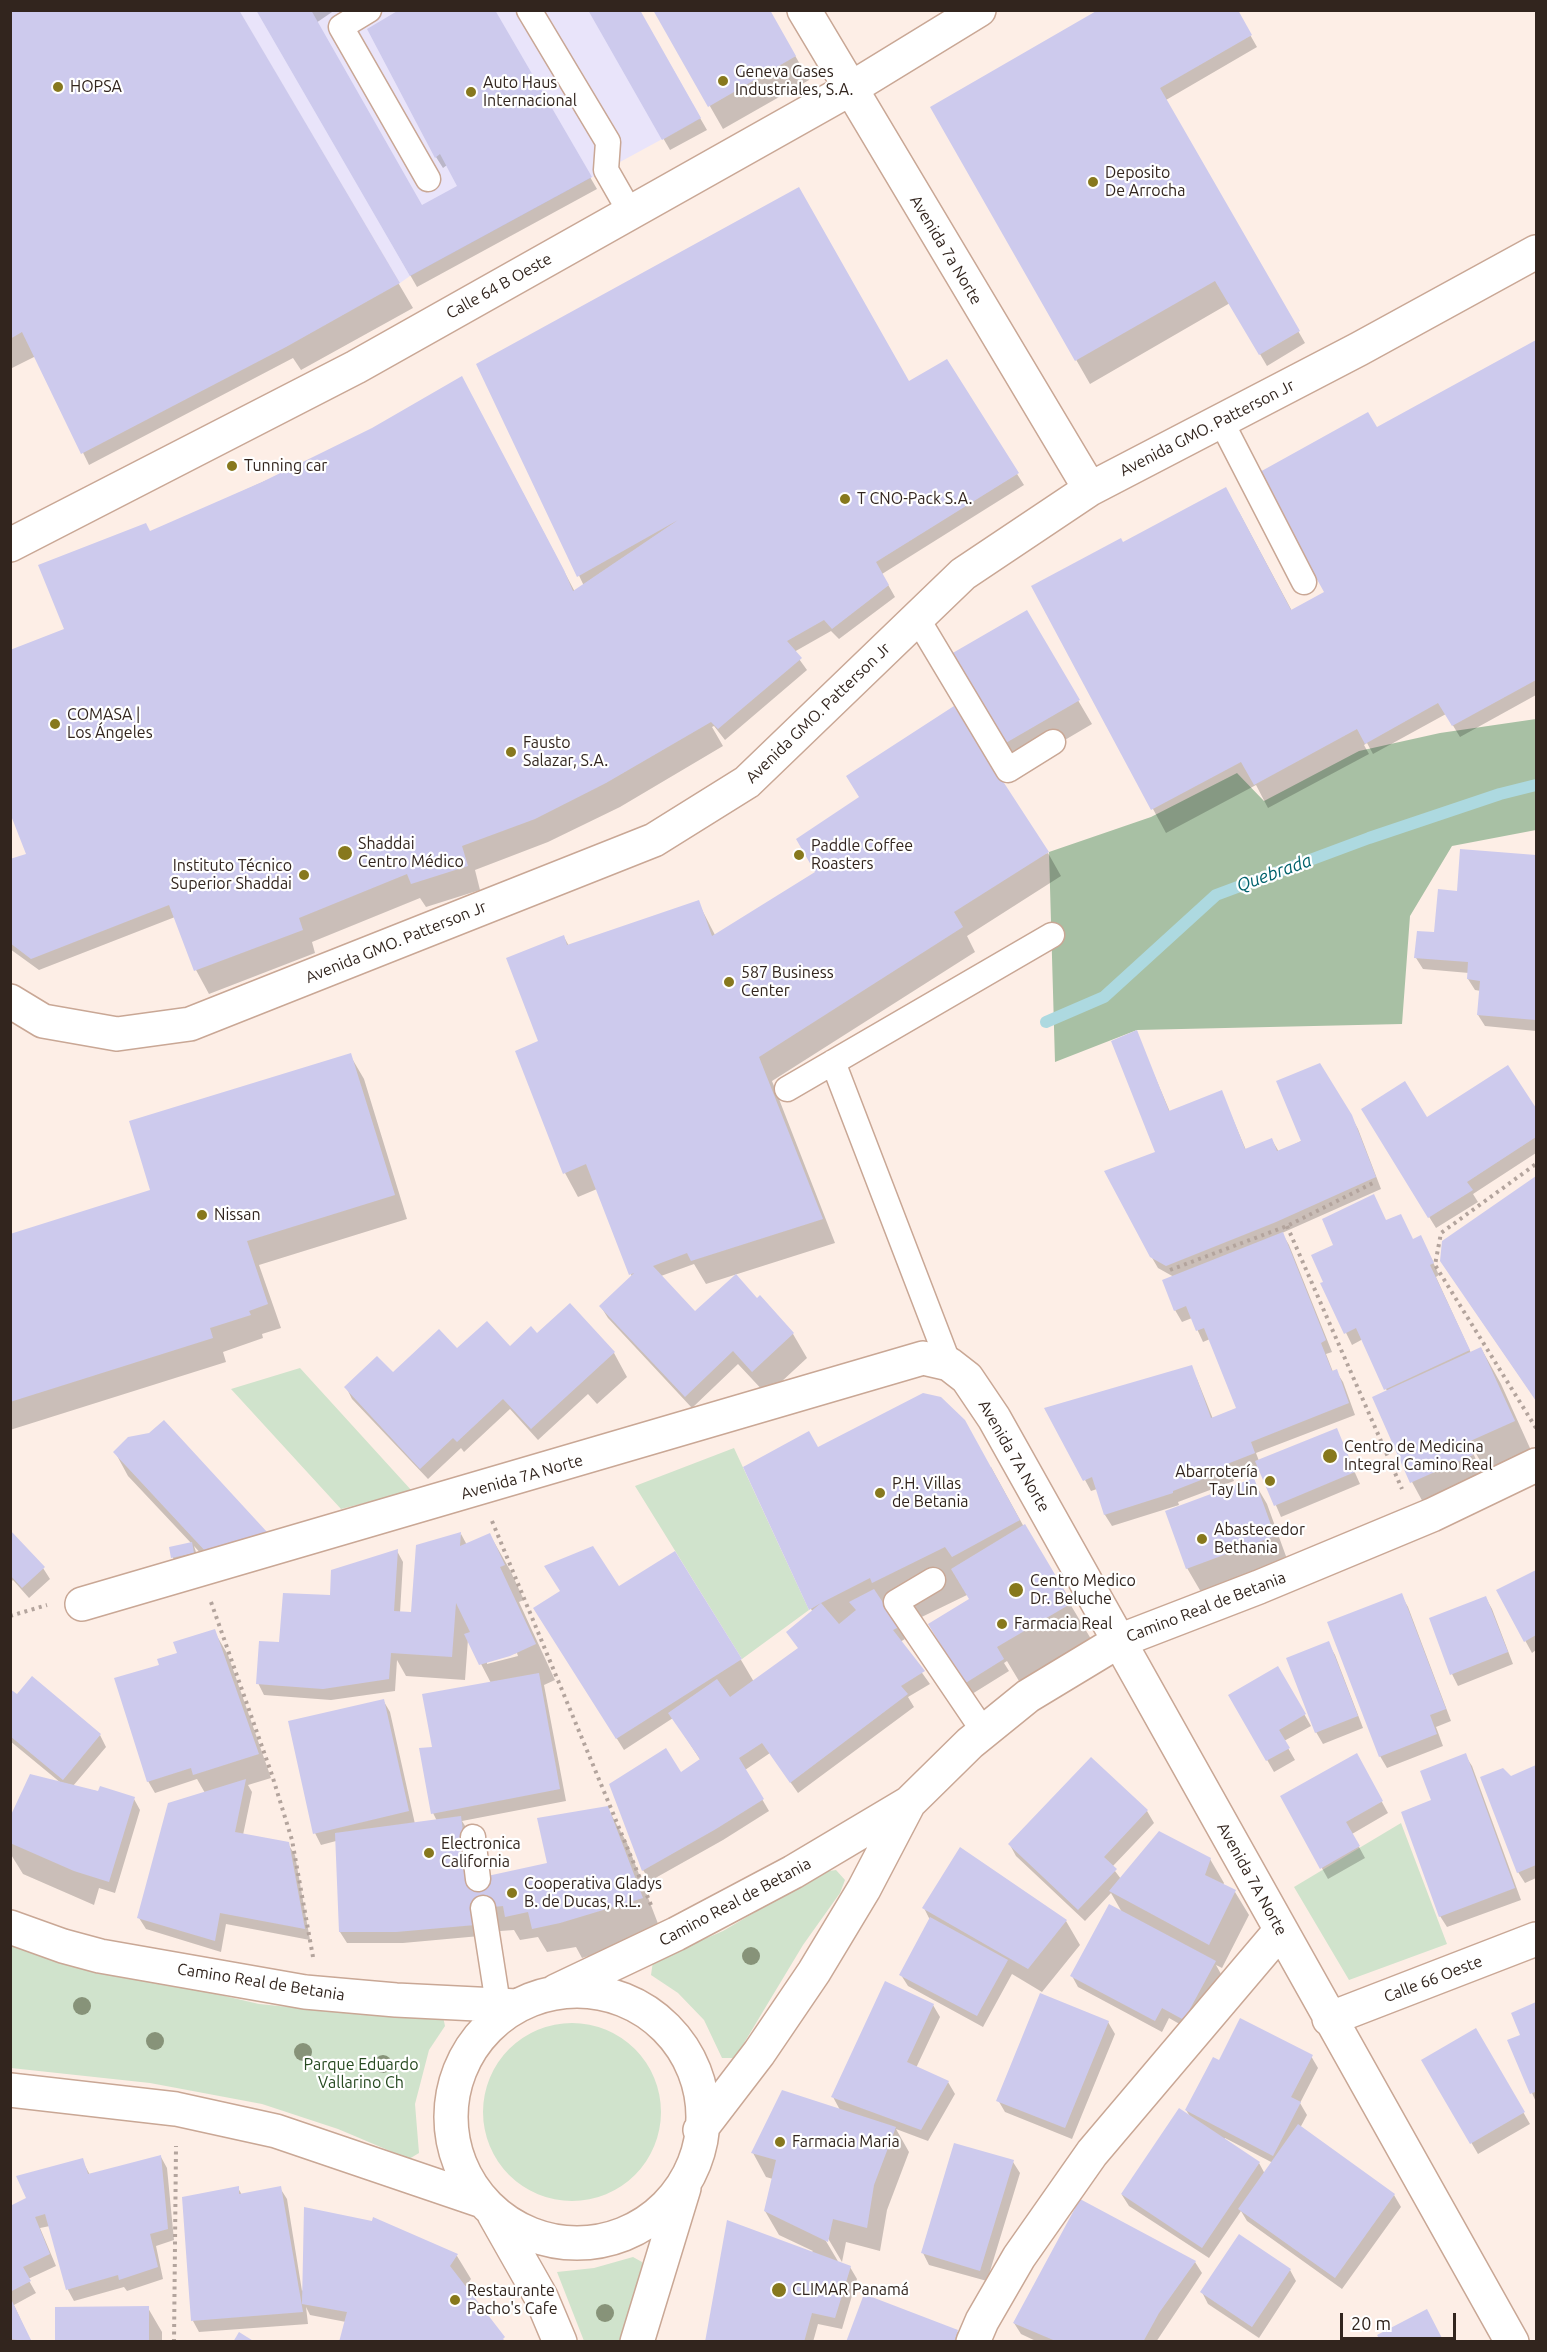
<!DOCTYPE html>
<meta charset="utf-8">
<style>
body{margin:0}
#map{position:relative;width:1547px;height:2352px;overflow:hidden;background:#fdeee6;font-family:Ubuntu,sans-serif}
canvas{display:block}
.frame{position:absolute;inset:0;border:12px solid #32251e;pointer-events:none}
.scale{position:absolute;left:1340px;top:2313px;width:116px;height:27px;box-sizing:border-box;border:3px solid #32251e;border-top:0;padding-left:8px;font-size:18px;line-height:21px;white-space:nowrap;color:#32251e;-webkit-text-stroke:4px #fff;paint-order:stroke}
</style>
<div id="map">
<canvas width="1547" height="2352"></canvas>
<div class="frame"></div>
<div class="scale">20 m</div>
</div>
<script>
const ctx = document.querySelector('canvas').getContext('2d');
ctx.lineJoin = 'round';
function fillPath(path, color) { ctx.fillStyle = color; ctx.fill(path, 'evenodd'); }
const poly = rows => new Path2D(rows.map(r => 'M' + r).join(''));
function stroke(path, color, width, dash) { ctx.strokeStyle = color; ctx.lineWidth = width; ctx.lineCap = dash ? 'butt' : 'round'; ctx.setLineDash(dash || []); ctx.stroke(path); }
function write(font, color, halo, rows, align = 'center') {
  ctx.font = font + ' Ubuntu,sans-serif'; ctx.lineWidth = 4.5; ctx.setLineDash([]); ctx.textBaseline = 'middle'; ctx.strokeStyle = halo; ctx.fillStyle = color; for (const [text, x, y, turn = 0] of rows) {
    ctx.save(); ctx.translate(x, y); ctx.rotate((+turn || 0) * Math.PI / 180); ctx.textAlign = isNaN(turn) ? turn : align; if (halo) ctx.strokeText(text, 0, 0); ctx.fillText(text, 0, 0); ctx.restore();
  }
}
const commercial = poly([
 [239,11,640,11,701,118,410,276,400,283]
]);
const green = poly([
 [300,1368,412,1491,341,1509,231,1389],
 [734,1448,809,1610,742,1659,635,1486],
 [1401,1823,1447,1944,1349,1980,1294,1887],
 [836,1870,845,1880,840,1893,803,1945,735,2058,722,2058,704,2020,678,1993,651,1975,653,1961,723,1931,823,1872],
 [11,1938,83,1963,259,2004,359,2014,442,2012,445,2026,429,2050,415,2104,419,2153,409,2159,338,2129,262,2104,150,2083,11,2068],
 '483 2112a89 89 0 1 1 178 0a89 89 0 1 1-178 0Z',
 [633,2257,642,2262,644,2272,631,2306,621,2341,584,2341,557,2272,594,2268]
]);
const forest = poly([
 [1536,719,1536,830,1452,846,1410,916,1402,1024,1137,1030,1055,1062,1049,852,1151,817,1237,773,1264,801,1359,751,1440,733]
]);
const shadow = poly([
 [10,10,238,11,413,308,301,370,293,358,89,465,36,356,10,369],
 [258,10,335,10,316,23,422,207,459,187,447,165,443,168,436,157,369,30,493,10,597,189,417,287],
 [589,10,638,10,707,130,670,150],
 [655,10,769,10,809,80,723,129],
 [1236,10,1257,47,1166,100,1305,343,1267,366,1230,303,1090,384,932,108],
 [1536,341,1536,695,1460,737,1446,714,1373,754,1367,743,1364,745,1369,754,1268,808,1256,785,1166,833,1033,587,1123,544,1239,512,1292,611,1326,593,1376,429],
 [946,361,1024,485,882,574,895,597,839,639,831,631,794,652,807,670,725,740,714,726,712,727,723,746,620,807,548,842,475,870,480,890,426,907,420,898,312,942,315,953,209,994,196,970,175,917,39,970,10,949,10,861,28,855,65,630,150,533,468,389,575,592,584,586,478,364,909,383],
 [1026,612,1092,724,1019,767,953,654],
 [1461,850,1536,857,1536,1031,1485,1026,1478,1015,1481,991,1475,990,1468,979,1469,973,1423,969,1416,958,1436,934,1458,892],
 [1048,853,1061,876,967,936,975,952,772,1081,835,1243,706,1284,694,1264,661,1276,695,1313,757,1300,760,1297,793,1334,807,1358,767,1395,738,1364,692,1408,608,1318,601,1307,632,1277,597,1189,578,1197,565,1173,538,1043,564,937,569,946,698,902,715,935],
 [1136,1032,1170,1112,1221,1091,1246,1150,1272,1140,1279,1152,1351,1116,1358,1129,1381,1189,1282,1233,1289,1245,1332,1352,1326,1354,1333,1372,1336,1371,1343,1382,1355,1415,1256,1453,1259,1461,1336,1430,1360,1484,1281,1517,1259,1466,1232,1476,1234,1481,1178,1502,1179,1505,1112,1526,1105,1515,1097,1489,1091,1491,1085,1480,1191,1367,1197,1379,1213,1419,1238,1409,1210,1339,1203,1342,1192,1318,1182,1322,1175,1310,1174,1277,1158,1268,1151,1256,1157,1153],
 [350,1055,364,1079,407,1219,259,1265,281,1328,262,1334,263,1338,223,1352,226,1362,10,1430,10,1236,152,1191],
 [1508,1067,1536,1111,1536,1153,1473,1194,1478,1202,1436,1228,1369,1120,1427,1119],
 [1536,1177,1536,1400,1449,1273,1444,1242],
 [1401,1216,1413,1241,1427,1249,1439,1275,1436,1277,1471,1353,1481,1348,1501,1384,1534,1457,1490,1477,1475,1452,1473,1453,1485,1479,1425,1506,1412,1482,1387,1391,1363,1339,1352,1345,1322,1284,1386,1222],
 [538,1335,614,1353,627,1377,597,1404,588,1394,538,1440,510,1409,464,1452,461,1448,428,1479,352,1399,346,1387,393,1374,457,1350,510,1348],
 [164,1422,265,1533,279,1556,221,1576,194,1546,197,1555,179,1569,173,1558,171,1548,191,1543,128,1476,115,1452,150,1435],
 [818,1449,991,1467,1024,1527,1091,1639,1019,1681,1007,1661,1004,1663,1009,1671,972,1694,930,1624,970,1599,967,1595,899,1628,905,1639,900,1642,930,1684,908,1697,914,1707,798,1793,770,1753,745,1770,769,1811,723,1840,650,1881,643,1870,681,1774,701,1761,673,1718,624,1750,542,1619,629,1605,741,1660,754,1682,799,1649,795,1643,813,1612,811,1609],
 [1253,1480,1267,1504,1287,1559,1201,1592,1187,1568],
 [10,1532,43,1568,50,1579,29,1598,13,1580,10,1583],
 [461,1534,467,1545,490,1535,510,1570,524,1600,519,1602,555,1680,544,1685,566,1801,462,1821,467,1829,473,1881,546,1865,607,1807,627,1843,662,1934,582,1958,576,1947,547,1952,538,1937,520,1940,514,1930,487,1932,480,1936,403,1943,347,1943,340,1932,336,1841,321,1845,315,1833,383,1700,390,1712,415,1824,437,1821,433,1813,491,1683,468,1639,465,1680,406,1676,397,1660,395,1691,331,1700,264,1695,258,1683,280,1644,331,1597,397,1551,403,1562,400,1613,412,1614],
 [517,1653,518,1656,487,1664,487,1661],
 [1536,1571,1536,1650,1532,1653,1498,1591],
 [1401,1595,1408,1607,1451,1721,1436,1727,1443,1746,1387,1768,1380,1756,1329,1623],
 [1486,1598,1492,1609,1513,1664,1458,1686,1452,1674],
 [214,1631,228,1655,271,1778,248,1785,252,1792,243,1835,288,1844,295,1855,310,1940,226,1924,221,1952,146,1929,139,1918,205,1793,197,1779,155,1793,148,1781,158,1666],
 [1328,1643,1335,1655,1363,1728,1323,1744,1316,1732,1288,1659],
 [1278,1668,1311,1726,1284,1741,1295,1760,1274,1772,1230,1695],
 [10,1691,17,1696,100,1735,106,1747,73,1786,134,1799,140,1810,115,1893,99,1888,94,1905,23,1874,10,1853,10,1821,61,1783,10,1741],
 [1356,1755,1388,1813,1352,1834,1365,1858,1328,1879,1282,1797],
 [1465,1755,1472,1766,1521,1900,1447,1927,1440,1916],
 [1091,1759,1147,1811,1154,1823,1112,1867,1121,1879,1210,1859,1224,1883,1223,1885,1235,1892,1249,1915,1222,1968,1216,1965,1221,1974,1190,2030,1169,2018,1162,2032,1078,1987,1072,1976,1123,1914,1111,1893,1085,1921,1016,1856,1010,1845],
 [1536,1767,1536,1878,1525,1883,1518,1872,1511,1777],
 [960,1849,1066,1921,1080,1945,1042,1992,1012,1974,983,2027,908,1986,901,1975,930,1920,924,1908],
 [1536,2004,1536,2102,1509,2041,1522,2036,1513,2014],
 [933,2005,940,2017,916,2068,948,2082,955,2094,928,2141,896,2129,909,2152,887,2210,880,2251,846,2242,842,2262,826,2235,823,2236,839,2263,850,2267,857,2279,842,2329,818,2324,813,2342,707,2342,813,2251,779,2235,765,2211,773,2179,766,2177,753,2153,840,2110,833,2097],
 [1108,2022,1115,2034,1072,2139,1005,2112,998,2100],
 [1476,2030,1530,2124,1478,2154,1423,2061],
 [1311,2056,1318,2068,1300,2103,1307,2115,1300,2128,1394,2195,1401,2207,1342,2289,1247,2221,1241,2211,1209,2258,1129,2206,1122,2195,1191,2118,1186,2110,1219,2062],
 [1225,2138,1273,2163,1265,2174,1259,2163,1224,2140],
 [161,2157,167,2168,174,2240,156,2246,163,2279,127,2291,124,2287,74,2301,68,2290,50,2226,40,2228,56,2266,28,2279,36,2293,14,2305,31,2342,10,2342,10,2207,28,2199,82,2160,90,2175],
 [1013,2162,1020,2173,987,2281,929,2265,923,2253],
 [238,2188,242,2195,280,2188,287,2199,302,2291,374,2219,457,2256,471,2279,465,2287,505,2342,341,2342,346,2322,310,2315,306,2307,308,2324,199,2332,193,2321],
 [1195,2262,1202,2273,1156,2342,1038,2342,1021,2334,1014,2323],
 [1290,2270,1296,2281,1259,2338,1208,2304,1202,2292],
 [148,2308,162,2332,162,2342,56,2342],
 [957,2331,963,2342,848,2342]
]);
const stream = poly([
 [1046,1022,1104,997,1216,895,1369,838,1500,794,1536,785]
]);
const building = poly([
 [10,10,239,10,400,283,286,347,81,454,22,332,10,339],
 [256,10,311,10,422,205,457,186,440,154,435,158,367,29,399,10,495,10,592,177,410,276],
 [588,10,640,10,701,118,662,140],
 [653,10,770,10,796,56,708,107],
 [1098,10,1238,10,1252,35,1160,88,1300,331,1259,355,1215,281,1075,361,930,107],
 [799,187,909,381,947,359,1019,473,876,562,889,585,832,629,824,620,787,641,802,658,718,729,711,722,606,783,535,819,462,846,468,866,411,884,407,874,299,918,303,930,194,971,169,905,31,959,10,943,10,859,26,854,10,813,10,650,64,629,38,565,146,523,150,531,262,482,372,428,462,376,564,570,573,591,678,520,577,577,476,364],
 [1536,340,1536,680,1452,726,1438,703,1365,744,1357,729,1254,785,1241,762,1151,810,1031,586,1121,538,1123,542,1226,487,1291,610,1324,592,1258,473,1368,412,1377,427],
 [1027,610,1080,700,1004,744,951,654],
 [954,706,1049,852,954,912,963,927,759,1057,823,1219,691,1261,687,1253,653,1266,695,1311,736,1274,757,1298,760,1295,794,1333,752,1372,733,1351,685,1397,599,1306,634,1273,629,1275,586,1164,563,1174,515,1051,538,1041,506,958,564,935,567,945,699,900,712,936,815,872,796,839,859,797,846,776],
 [1460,849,1536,855,1536,1020,1477,1015,1480,981,1467,979,1468,962,1414,958,1417,931,1434,932,1438,889,1457,891],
 [1137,1030,1169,1111,1222,1090,1245,1149,1272,1138,1277,1151,1301,1141,1276,1081,1320,1063,1352,1115,1376,1177,1276,1222,1166,1266,1150,1257,1104,1171,1155,1152,1111,1041],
 [351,1053,395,1195,247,1241,268,1304,249,1311,251,1315,210,1328,213,1338,10,1402,10,1234,150,1190,129,1121],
 [1508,1065,1536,1108,1536,1137,1467,1182,1473,1190,1428,1218,1361,1109,1405,1081,1427,1117],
 [1536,1176,1536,1401,1440,1261,1442,1241],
 [1374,1194,1386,1220,1401,1214,1413,1239,1421,1235,1434,1263,1430,1265,1470,1350,1384,1390,1356,1328,1344,1334,1320,1283,1323,1282,1311,1255,1333,1245,1322,1219],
 [1283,1232,1326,1340,1321,1343,1332,1371,1337,1369,1349,1403,1251,1442,1255,1453,1227,1464,1229,1469,1173,1491,1173,1493,1104,1515,1092,1477,1083,1481,1044,1408,1192,1365,1211,1418,1236,1408,1204,1328,1196,1331,1186,1306,1174,1311,1162,1280],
 [570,1303,615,1352,531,1429,503,1399,457,1442,453,1438,420,1469,344,1387,377,1356,393,1372,439,1329,457,1348,487,1321,510,1346,531,1326,537,1333],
 [1481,1347,1515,1421,1468,1442,1473,1455,1410,1483,1372,1397],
 [923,1393,941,1397,965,1420,1020,1520,952,1557,945,1547,872,1583,870,1578,821,1603,839,1624,856,1610,849,1602,874,1589,899,1627,893,1630,925,1671,901,1686,908,1694,790,1783,762,1743,739,1758,764,1799,716,1829,642,1871,609,1784,666,1748,681,1772,700,1759,668,1713,717,1679,730,1697,798,1648,786,1632,821,1603,809,1610,743,1467,809,1431,818,1447],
 [164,1420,267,1532,207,1553,113,1452,128,1437,149,1433],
 [1337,1428,1355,1472,1274,1506,1255,1461],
 [1254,1478,1275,1536,1186,1569,1165,1511],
 [1025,1524,1072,1603,997,1647,1004,1659,964,1684,928,1624,969,1599,951,1569],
 [10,1530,45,1567,22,1588,10,1575],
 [461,1532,460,1546,490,1533,505,1565,500,1567,536,1644,510,1656,479,1665,464,1634,470,1632,456,1603,452,1657,391,1653,389,1679,323,1689,256,1684,259,1641,279,1642,283,1593,330,1595,331,1570,398,1549,394,1611,411,1612,416,1545],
 [192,1542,194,1553,171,1558,169,1547],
 [593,1546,619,1586,675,1551,742,1659,616,1739,533,1608,560,1591,544,1566],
 [1536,1570,1536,1635,1524,1642,1496,1590],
 [1402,1593,1446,1709,1430,1715,1437,1734,1379,1757,1327,1622],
 [1486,1596,1508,1652,1450,1675,1429,1618],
 [215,1629,259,1754,193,1775,191,1768,147,1782,114,1678,159,1665,157,1659,177,1653,173,1642],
 [1329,1641,1358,1716,1315,1733,1286,1658],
 [1278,1666,1306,1714,1279,1730,1290,1748,1266,1761,1228,1695],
 [539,1673,560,1789,431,1814,419,1748,432,1747,422,1694],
 [32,1676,101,1734,63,1780,10,1736,10,1689,17,1694],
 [384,1699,409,1811,313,1834,288,1721],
 [1357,1753,1383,1801,1346,1822,1360,1846,1320,1869,1280,1796],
 [1466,1753,1515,1888,1439,1917,1401,1812,1431,1800,1420,1771],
 [1091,1757,1148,1810,1104,1857,1117,1869,1078,1910,1008,1844],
 [1536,1765,1536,1865,1517,1873,1480,1777,1503,1768,1511,1776],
 [30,1774,98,1791,100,1786,135,1797,109,1882,74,1871,10,1843,10,1817],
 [246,1779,235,1832,289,1842,305,1929,220,1913,215,1941,137,1918,168,1803],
 [608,1806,643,1898,560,1923,532,1929,528,1912,505,1917,503,1906,483,1908,475,1925,396,1932,339,1932,335,1833,461,1816,469,1880,547,1863,537,1818],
 [1159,1831,1211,1858,1205,1875,1236,1890,1209,1945,1109,1891],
 [960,1847,1067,1920,1028,1969,922,1908],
 [1109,1904,1216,1961,1184,2020,1162,2008,1155,2021,1070,1976],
 [930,1917,1008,1960,977,2016,899,1975],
 [885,1981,934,2004,907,2062,949,2081,921,2130,831,2097],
 [1040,1993,1109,2021,1065,2128,996,2101],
 [1536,2002,1536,2096,1535,2092,1530,2094,1507,2040,1520,2035,1511,2013],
 [1240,2018,1313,2055,1291,2097,1301,2102,1273,2156,1185,2110,1213,2057,1219,2060],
 [1476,2028,1525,2112,1470,2144,1421,2060],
 [782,2090,896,2127,874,2185,867,2228,833,2219,828,2242,764,2211,776,2160,751,2153],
 [1179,2108,1260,2162,1202,2248,1121,2194],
 [1298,2124,1395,2194,1335,2278,1238,2209],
 [954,2143,1014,2160,980,2271,921,2253],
 [161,2155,168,2229,150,2234,158,2267,119,2280,118,2275,66,2290,45,2214,35,2217,50,2254,23,2267,31,2281,10,2292,10,2206,26,2198,16,2176,83,2158,88,2174],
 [239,2186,239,2194,281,2186,303,2312,191,2321,182,2197],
 [1080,2199,1196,2261,1159,2313,1143,2342,1058,2342,1013,2323],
 [304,2207,372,2221,373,2217,458,2254,450,2266,505,2337,503,2339,505,2342,339,2342,347,2312,302,2304],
 [727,2220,851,2266,835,2318,812,2313,804,2342,705,2342],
 [1239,2234,1291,2269,1252,2327,1200,2292],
 [864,2294,958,2330,954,2342,846,2342],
 [10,2297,32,2342,10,2339],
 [149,2306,149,2342,55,2342,55,2307],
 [1427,2309,1444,2342,1381,2342,1377,2335],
 [239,2332,255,2342,233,2342]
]);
const path = poly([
 [1287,1226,1402,1489],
 [1170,1270,1287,1226,1375,1182],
 [1536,1428,1435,1265,1441,1233,1536,1164],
 [492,1521,651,1905],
 [211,1602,272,1775,292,1840,313,1957],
 [10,1616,47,1605],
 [174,2342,176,2146]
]);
const service = poly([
 [369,10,341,27,428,179],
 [529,10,608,142,606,170,630,212],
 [1221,421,1304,582],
 [917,618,1008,770,1053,742],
 [833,1062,949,1364],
 [787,1089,1052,935],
 [933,1580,896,1602,984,1732],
 [473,1837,478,1879],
 [483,1908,498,2004]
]);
const minor = poly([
 [804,10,1090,489],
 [10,545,356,367,850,89,979,10],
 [10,1001,43,1021,117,1034,190,1024,654,840,747,782,963,574,1090,489,1359,349,1536,252],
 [82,1604,923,1358,949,1364,967,1378,994,1418,1512,2342],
 [1329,2019,1536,1939],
 [973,2342,982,2321,1019,2257,1092,2153,1281,1930]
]);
const tertiary = poly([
 [10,1927,63,1946,100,1956,305,1992,396,2000,517,2006],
 [556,1991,676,1934,793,1872,909,1803,970,1743,1028,1696,1119,1641,1259,1587,1432,1515,1536,1465],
 '451 2117a126 126 0 1 1 252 0a126 126 0 1 1-252 0Z',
 [10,2090,176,2109,276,2131,482,2201],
 [700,2130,759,2053,814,1972,864,1889,909,1803],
 [494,2214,541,2297,560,2342],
 [637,2342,684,2188]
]);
const trees = [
 [751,1956],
 [82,2006],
 [155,2041],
 [303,2052],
 [383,2064],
 [605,2313]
];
const markers = [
 [723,81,6,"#87781d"],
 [58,87,6,"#87781d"],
 [471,92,6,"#87781d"],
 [1093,182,6,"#87781d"],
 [232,466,6,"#87781d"],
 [845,499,6,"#87781d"],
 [55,724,6,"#87781d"],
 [511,752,6,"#87781d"],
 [345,853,8,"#87781d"],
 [799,855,6,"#87781d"],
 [304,875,6,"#87781d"],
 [729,982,6,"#87781d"],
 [202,1215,6,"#87781d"],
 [1330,1456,8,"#87781d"],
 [1270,1481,6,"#87781d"],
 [880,1493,6,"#87781d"],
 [1202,1539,6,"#87781d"],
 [1016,1590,8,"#87781d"],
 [1002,1624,6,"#87781d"],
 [429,1853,6,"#87781d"],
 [512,1893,6,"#87781d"],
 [780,2142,6,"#87781d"],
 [779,2290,8,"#87781d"],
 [455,2300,6,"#87781d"]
];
const poiNames = [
 ["Geneva Gases",735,72],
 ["Industriales, S.A.",735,90],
 ["Auto Haus",483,83],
 ["Internacional",483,101],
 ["HOPSA",70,87],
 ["Deposito",1105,173],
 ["De Arrocha",1105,191],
 ["Tunning car",244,466],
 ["T CNO-Pack S.A.",857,499],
 ["COMASA |",67,715],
 ["Los Ángeles",67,733],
 ["Fausto",523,743],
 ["Salazar, S.A.",523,761],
 ["Shaddai",358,844],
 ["Centro Médico",358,862],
 ["Paddle Coffee",811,846],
 ["Roasters",811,864],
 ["Instituto Técnico",292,866,"right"],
 ["Superior Shaddai",292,884,"right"],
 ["587 Business",741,973],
 ["Center",741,991],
 ["Nissan",214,1215],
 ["Centro de Medicina",1344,1447],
 ["Integral Camino Real",1344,1465],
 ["Abarrotería",1258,1472,"right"],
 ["Tay Lin",1258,1490,"right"],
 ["P.H. Villas",892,1484],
 ["de Betania",892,1502],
 ["Abastecedor",1214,1530],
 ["Bethania",1214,1548],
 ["Centro Medico",1030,1581],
 ["Dr. Beluche",1030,1599],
 ["Farmacia Real",1014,1624],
 ["Electronica",441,1844],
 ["California",441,1862],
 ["Cooperativa Gladys",524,1884],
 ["B. de Ducas, R.L.",524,1902],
 ["Farmacia Maria",792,2142],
 ["CLIMAR Panamá",792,2290],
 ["Restaurante",467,2291],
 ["Pacho's Cafe",467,2309]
];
const streetNames = [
 ["Avenida 7a Norte",946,250,59],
 ["Calle 64 B Oeste",499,286,-29],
 ["Avenida GMO. Patterson Jr",1207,428,-27],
 ["Avenida GMO. Patterson Jr",818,713,-44],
 ["Avenida GMO. Patterson Jr",396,942,-22],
 ["Avenida 7A Norte",1014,1456,60],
 ["Avenida 7A Norte",522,1477,-16],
 ["Camino Real de Betania",1206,1607,-21],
 ["Avenida 7A Norte",1252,1879,61],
 ["Camino Real de Betania",735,1902,-28],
 ["Calle 66 Oeste",1433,1979,-21],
 ["Camino Real de Betania",261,1982,9]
];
const parkNames = [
 ["Parque Eduardo",361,2065],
 ["Vallarino Ch",361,2083]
];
const waterNames = [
 ["Quebrada",1274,873,-20]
];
fillPath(commercial, '#e9e4fa');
fillPath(green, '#d0e3cc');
fillPath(forest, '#a8c0a4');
fillPath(shadow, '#0003');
stroke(stream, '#add9e0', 12);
fillPath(building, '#cdcaed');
stroke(service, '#c9a795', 27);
stroke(minor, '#c9a795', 36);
stroke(tertiary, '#c9a795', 36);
stroke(path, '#b3a49d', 4, [3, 4.5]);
stroke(service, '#fff', 24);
stroke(minor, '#fff', 33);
stroke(tertiary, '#fff', 33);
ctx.fillStyle = '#879379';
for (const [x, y] of trees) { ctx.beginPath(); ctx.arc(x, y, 9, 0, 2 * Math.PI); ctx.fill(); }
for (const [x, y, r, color] of markers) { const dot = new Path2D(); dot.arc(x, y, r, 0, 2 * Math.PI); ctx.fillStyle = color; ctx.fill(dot); stroke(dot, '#fff', 2); }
write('16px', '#32251e', '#fff', poiNames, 'left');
write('16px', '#32251e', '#fff', streetNames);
write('16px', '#264920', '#fff', parkNames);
write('italic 18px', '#01626c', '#fff', waterNames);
</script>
